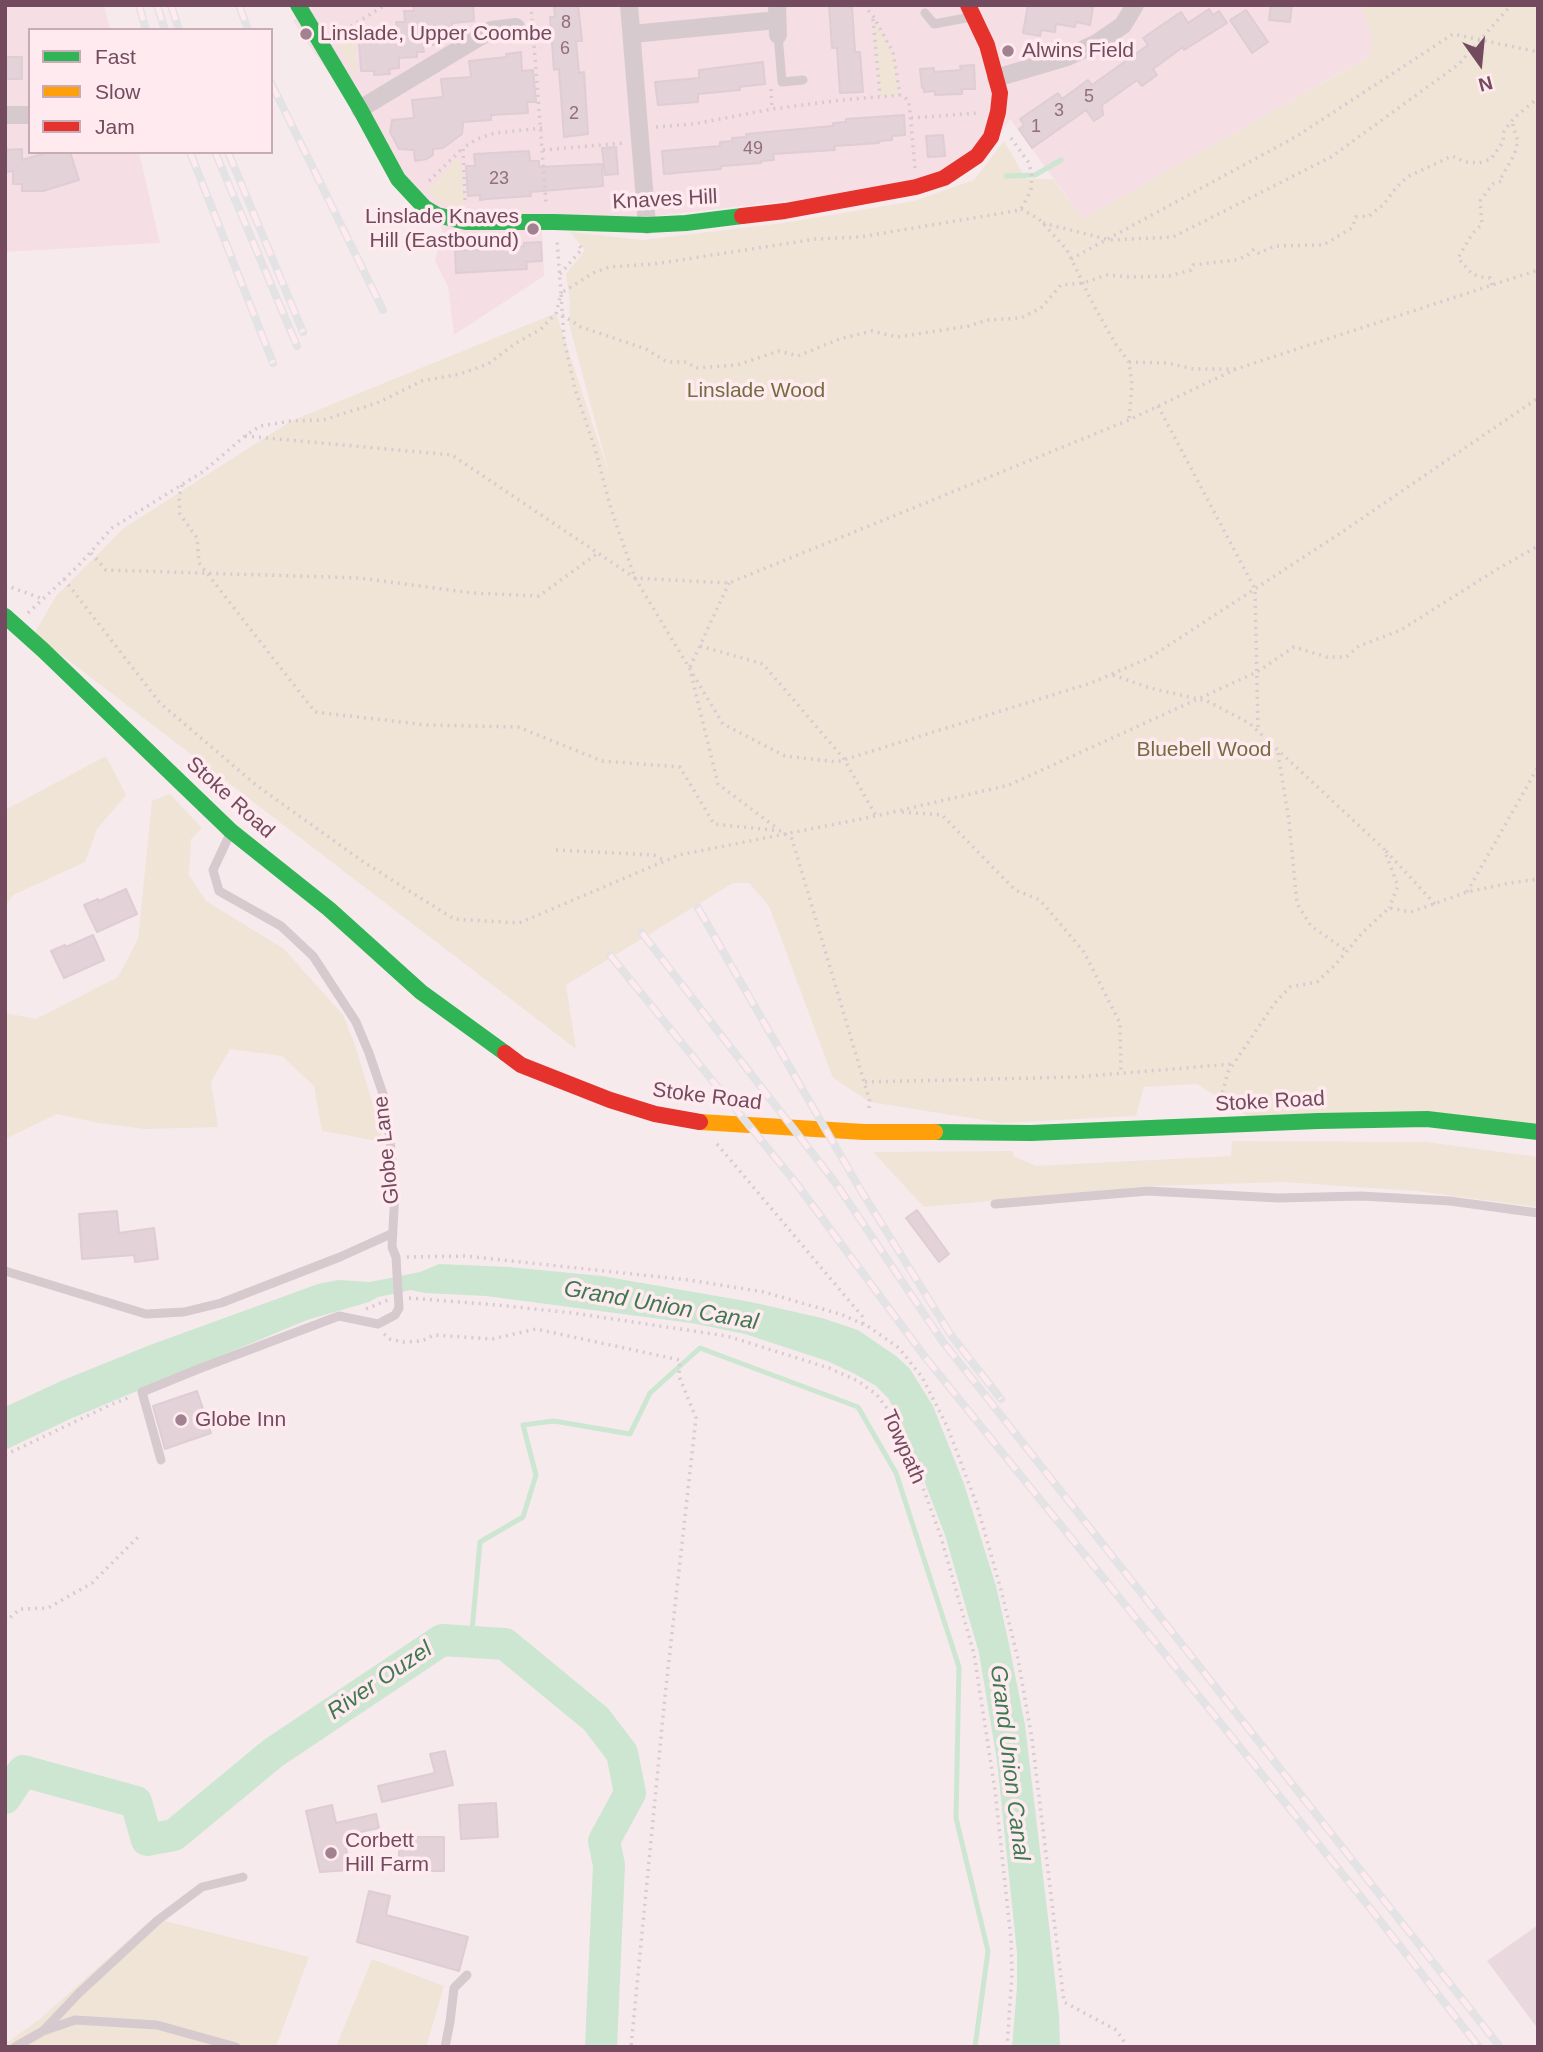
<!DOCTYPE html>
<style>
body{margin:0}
#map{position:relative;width:1543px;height:2052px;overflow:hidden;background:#f7eaed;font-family:Arial,sans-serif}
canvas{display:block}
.frame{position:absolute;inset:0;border:7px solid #744a5e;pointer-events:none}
.legend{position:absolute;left:28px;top:28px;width:245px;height:126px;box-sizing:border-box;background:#ffebef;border:2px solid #c7abb5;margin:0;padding:9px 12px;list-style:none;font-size:21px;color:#744a5e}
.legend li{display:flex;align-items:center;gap:14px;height:35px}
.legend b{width:35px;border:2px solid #c7abb5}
.north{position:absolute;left:1445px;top:28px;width:70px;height:70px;-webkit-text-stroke:5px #ffebef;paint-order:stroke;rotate:165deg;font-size:19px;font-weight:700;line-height:28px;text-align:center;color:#744a5e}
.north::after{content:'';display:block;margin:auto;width:24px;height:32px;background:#744a5e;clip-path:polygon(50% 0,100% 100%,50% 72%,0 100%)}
</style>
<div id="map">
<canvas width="1543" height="2052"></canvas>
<div class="frame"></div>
<ul class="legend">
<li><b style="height:9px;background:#30b455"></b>Fast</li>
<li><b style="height:9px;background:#ff9f0a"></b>Slow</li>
<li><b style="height:9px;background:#e5322d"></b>Jam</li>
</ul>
<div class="north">N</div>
</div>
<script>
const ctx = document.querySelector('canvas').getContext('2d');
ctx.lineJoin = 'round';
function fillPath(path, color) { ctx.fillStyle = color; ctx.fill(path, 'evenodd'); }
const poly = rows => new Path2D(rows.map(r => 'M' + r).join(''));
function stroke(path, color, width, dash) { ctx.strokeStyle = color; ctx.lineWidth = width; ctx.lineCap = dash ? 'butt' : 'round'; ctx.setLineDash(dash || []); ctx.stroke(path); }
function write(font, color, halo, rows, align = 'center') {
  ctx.font = font + ' Arial,sans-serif'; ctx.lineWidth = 7; ctx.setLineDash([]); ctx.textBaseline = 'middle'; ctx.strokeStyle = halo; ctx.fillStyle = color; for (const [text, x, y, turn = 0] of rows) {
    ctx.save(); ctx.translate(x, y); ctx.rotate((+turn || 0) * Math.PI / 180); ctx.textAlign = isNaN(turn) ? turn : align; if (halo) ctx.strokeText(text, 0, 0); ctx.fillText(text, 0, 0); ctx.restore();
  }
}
const residential = poly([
 [5,5,104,5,110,30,30,30,30,152,139,152,160,243,5,252],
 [292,5,1361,5,1370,30,1373,54,1083,219,1010,119,1003,129,954,182,542,229,544,276,454,335,448,287,435,261,442,229,310,47,293,21,299,17]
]);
const industrial = poly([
 [1538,1925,1538,2029,1487,1961]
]);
const green = poly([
 [1361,5,1538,5,1538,1125,1247,1116,1197,1084,1144,1087,1136,1116,1002,1123,870,1102,833,1078,769,906,749,883,733,883,566,985,576,1049,34,634,56,596,124,528,291,421,556,313,610,477,569,324,570,302,566,274,585,250,570,232,643,240,783,223,914,201,974,180,1004,141,1026,179,1053,179,1083,219,1372,55,1370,30],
 [873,17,893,52,900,95,880,96],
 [354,29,357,78,339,46,338,41,341,37],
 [458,158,461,161,464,203,460,208,441,203,430,194,428,191,429,188],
 [106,756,126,795,97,829,85,862,13,895,5,906,5,810],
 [170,794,202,828,191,839,189,875,206,901,284,949,343,1015,355,1045,384,1142,322,1131,314,1086,282,1056,230,1049,211,1082,218,1127,145,1129,99,1123,57,1114,5,1139,5,1013,36,1019,118,977,138,939,152,801],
 [1232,1141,1426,1142,1538,1157,1538,1207,1416,1191,1284,1182,1150,1186,924,1207,873,1152,1013,1151,1013,1156,1036,1166,1231,1156],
 [153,1918,309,1957,276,2047,5,2047,5,2044,40,2019],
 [372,1959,444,1986,426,2047,336,2047]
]);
const water = poly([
 [439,1264,509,1267,602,1276,751,1302,822,1318,858,1330,896,1356,910,1369,933,1406,964,1484,996,1586,1010,1649,1025,1725,1050,1934,1059,2015,1060,2047,1012,2047,1017,1987,1017,1953,997,1761,979,1653,945,1535,901,1421,888,1398,876,1386,855,1374,827,1361,745,1334,691,1323,486,1296,425,1293,411,1290,378,1297,369,1302,307,1320,70,1419,5,1450,5,1407,61,1381,150,1345,318,1284,338,1280,370,1282,420,1272]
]);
const stream = poly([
 [1006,176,1035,175,1061,160],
 [471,1642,480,1542,523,1517,536,1475,523,1425,554,1421,630,1434,650,1393,700,1348,858,1407,896,1473,959,1667,956,1818,988,1951,975,2047]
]);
const river = poly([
 [5,1798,23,1771,136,1802,147,1840,174,1835,273,1753,442,1640,505,1644,596,1719,622,1753,630,1793,604,1841,609,1865,601,2047]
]);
const building = poly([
 [413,5,473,5,474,21,452,23,453,33,434,34,434,45,423,46,424,52,417,52,417,57,399,58,399,68,389,69,390,74,374,75,374,71,361,71,359,41,369,40,368,29,397,27,396,22,405,22,404,11,414,11,413,5],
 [554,5,578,5,582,41,576,41,579,73,584,72,588,134,564,137,559,69,554,70,551,30,550,17,555,17,554,5],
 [829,5,852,7,855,52,860,52,863,92,840,93,837,48,832,48,829,5],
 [1028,5,1080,5,1093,7,1090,25,1076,22,1075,27,1056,24,1055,32,1041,30,1040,36,1023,33,1028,5],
 [1271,5,1292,5,1290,22,1269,20,1271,5],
 [1209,9,1213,15,1219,11,1227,23,1184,50,1183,47,1153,69,1157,75,1142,86,1137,80,1105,103,1102,105,1103,115,1094,121,1086,110,1032,148,1019,129,1024,125,1020,119,1058,93,1062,99,1088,80,1092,85,1148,45,1143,38,1181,12,1188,23,1209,9],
 [1246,10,1268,42,1252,53,1230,20,1246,10],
 [521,52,522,71,533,70,536,102,527,102,528,113,491,115,491,120,463,122,462,134,443,148,433,149,433,155,427,159,415,161,414,150,399,149,390,132,392,120,414,118,412,100,443,97,441,79,471,77,469,61,507,57,506,54,521,52],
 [5,57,22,57,22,79,5,79,5,57],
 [763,62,765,84,739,87,740,90,698,94,698,102,658,105,655,82,699,78,699,70,763,62],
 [974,65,975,89,962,89,962,94,935,95,935,91,924,92,924,88,922,88,920,69,934,68,934,72,961,70,960,66,974,65],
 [904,115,905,135,892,136,892,140,879,141,879,143,834,146,835,150,773,154,774,160,761,161,761,163,721,166,721,169,664,174,662,151,720,146,720,142,733,141,732,138,746,137,746,134,833,126,833,123,846,122,846,119,904,115],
 [943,135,945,156,928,157,926,136,943,135],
 [616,147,618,174,605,175,602,148,616,147],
 [22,149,22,160,49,152,70,152,79,180,43,191,22,191,22,184,13,184,13,171,5,172,5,150,22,149],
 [529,151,530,161,539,161,539,167,602,164,603,186,530,192,531,196,487,199,480,200,480,195,468,196,466,166,475,166,474,154,529,151],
 [541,242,542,261,526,262,527,269,456,273,455,251,524,246,524,243,541,242],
 [126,889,137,914,97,932,84,905,98,899,99,901,126,889],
 [93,935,104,960,64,978,51,951,65,945,66,947,93,935],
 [917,1210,949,1254,939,1262,906,1218,917,1210],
 [117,1211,119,1233,154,1228,158,1259,135,1262,134,1255,82,1259,79,1214,117,1211],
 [197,1391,211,1433,165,1449,153,1406,197,1391],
 [445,1751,453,1785,382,1802,378,1786,435,1773,430,1754,445,1751],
 [496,1803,498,1837,461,1839,459,1805,496,1803],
 [332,1805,336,1823,376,1814,379,1828,343,1836,351,1870,320,1872,306,1811,332,1805],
 [399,1837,444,1837,444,1871,399,1871,399,1837],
 [369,1891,390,1896,386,1915,468,1937,459,1971,357,1942,369,1891]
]);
const path = poly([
 [531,5,532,20],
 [864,5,873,16,893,52,900,95,905,97,909,103,915,168],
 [873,19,880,96],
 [533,32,546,202],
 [339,34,385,5],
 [771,89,772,109],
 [911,118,978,113],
 [656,127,694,124,772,109,842,100,900,95],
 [1011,138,1029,163,1032,177,1031,190,1026,200,1021,209,1015,211,860,237,816,239,654,264,609,267,593,273,561,293,564,340,575,389,596,452,611,509,635,578,723,724,785,756,837,762,1091,683,1149,658,1342,532,1538,398],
 [543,150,624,143],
 [429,181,463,148],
 [465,200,463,148,477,139,495,133,542,128],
 [1021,209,1039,219,1067,250,1094,306,1115,343,1129,362,1132,385,1129,420],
 [1043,223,1110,240,1173,237,1331,157,1459,64,1511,5],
 [1071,259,1297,136,1453,34,1538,52],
 [560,274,582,249,578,244],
 [1492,285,1490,278,1480,277,1472,274,1458,258,1472,234,1482,224,1480,201,1493,184,1502,181,1501,178,1514,155,1518,141,1513,127,1513,122],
 [562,315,581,327,646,349,667,362,687,362,695,368,737,365,779,351,798,356,839,339,872,331,897,337,969,326,987,320,1021,318,1041,308,1061,285,1083,283,1107,275,1129,277,1169,276,1191,270,1193,265,1235,260,1247,256,1254,249,1259,253,1275,246,1323,245,1352,228,1356,217,1369,216,1384,204,1395,189,1407,177,1452,156,1465,162,1479,163,1491,159,1503,142,1504,131,1515,117,1538,98],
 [1129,362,1167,363,1194,369,1235,369],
 [1158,406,1255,589,1258,730],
 [245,436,452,455,635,578,729,583,1129,420,1236,369,1538,270],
 [182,485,179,497,180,514,197,538,199,563,315,712,427,725,518,727,602,761,680,767,714,824,781,831],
 [91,553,106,570,360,578,472,593,539,596,598,553],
 [64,579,160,703,256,785,365,863,454,919,519,923,679,855,876,816,1009,785,1257,672,1294,647,1327,657,1346,657,1359,646,1401,630,1499,568,1538,546],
 [5,585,43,599],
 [28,613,78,566,112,528,204,471,245,436,260,426,291,421,323,420,377,403,422,381,460,374,488,364,516,343,541,329,556,313,561,293,557,241],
 [700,646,763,664,844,759,876,816],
 [690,667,729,583],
 [691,674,718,784,778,829],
 [1113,675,1150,688,1207,701,1249,723,1384,849,1398,886,1389,908],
 [1278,753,1289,821,1297,904,1311,926,1347,951],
 [902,812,942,815,1015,890,1040,900,1084,952,1120,1023,1121,1073],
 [785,834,792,839,870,1102,868,1112],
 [556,850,654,855,665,861],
 [1386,851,1435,904],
 [1467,892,1538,767],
 [865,1082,1076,1077,1233,1064],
 [1219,1106,1228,1072,1274,1004,1290,987,1317,982,1335,965,1363,932,1389,908,1411,912,1467,892,1510,883,1538,879],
 [717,1144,862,1316,863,1324],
 [407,1257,466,1256,689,1280,764,1292,843,1315,869,1327,899,1348,922,1377,947,1426,977,1505,1001,1590,1018,1659,1032,1739,1064,2002,1116,2030,1128,2047],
 [409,1298,497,1305,573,1313,727,1336,829,1368,858,1381,877,1395,892,1415,911,1455,941,1537,974,1654,995,1790,1011,1939,1012,1974,1007,2047],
 [366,1309,388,1300],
 [384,1334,390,1339,403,1342,422,1341,434,1335,492,1339,536,1329,680,1360,679,1376,696,1418,665,1696,631,2047],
 [5,1455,110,1405,130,1397],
 [5,1622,20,1609,48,1608,92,1583,140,1535]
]);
const lane = poly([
 [925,13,934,24,971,17],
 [778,35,782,82,803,80],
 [995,1204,1148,1191,1278,1198,1361,1196,1450,1201,1538,1213],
 [5,1271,146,1314,184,1312,221,1303,340,1257,393,1233],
 [161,1460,142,1392,201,1368,339,1316,378,1324,395,1315,399,1308,396,1257,392,1247,395,1191,390,1140,384,1097,369,1053,356,1022,313,956,281,926,219,891,213,870,230,834],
 [43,2031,79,1993,158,1920,202,1887,243,1877],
 [15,2047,43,2031,75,2020,157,2025,236,2047],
 [445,2047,450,2022,454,1988,467,1975]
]);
const street = poly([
 [629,5,647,225],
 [777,5,778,35],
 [632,34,777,20],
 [996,78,1067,57,1097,43,1123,25,1135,5],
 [360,109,491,30,516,27],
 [5,115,30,115]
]);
const fast = poly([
 [298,5,360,109,398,179,425,208,437,215,466,222,554,222,647,225,686,223,742,216],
 [5,616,43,650,231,831,329,909,421,992,505,1053],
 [935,1132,1031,1133,1318,1121,1427,1119,1538,1132]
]);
const slow = poly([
 [700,1122,864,1132,935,1132]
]);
const jam = poly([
 [742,216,785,211,916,187,944,178,977,156,991,137,998,112,1000,93,987,45,968,5],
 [505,1053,521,1065,610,1100,655,1114,700,1122]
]);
const rail = poly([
 [139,5,146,30],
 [157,5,165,30],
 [171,5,179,30],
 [239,5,248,30],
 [271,83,383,310],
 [190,152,273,363],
 [215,152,297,346],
 [228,152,303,332],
 [698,908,860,1189,951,1335,1001,1399],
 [642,933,837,1185,943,1342,1500,2047],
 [610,955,796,1183,925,1357,1378,1918,1479,2047]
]);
const markers = [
 [306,34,7,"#a28290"],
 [1008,51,7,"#a28290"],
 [533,229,7,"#a28290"],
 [181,1420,7,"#a28290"],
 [331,1853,7,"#a28290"]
];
const numberNames = [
 ["8",566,23],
 ["6",565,49],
 ["5",1089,97],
 ["3",1059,111],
 ["2",574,114],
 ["1",1036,127],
 ["49",753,149],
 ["23",499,179]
];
const poiNames = [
 ["Linslade, Upper Coombe",320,34],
 ["Alwins Field",1022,51],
 ["Linslade Knaves",519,217,"right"],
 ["Hill (Eastbound)",519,241,"right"],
 ["Globe Inn",195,1420],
 ["Corbett",345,1841],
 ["Hill Farm",345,1865]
];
const streetNames = [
 ["Knaves Hill",665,200,-3],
 ["Stoke Road",230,798,42],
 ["Stoke Road",707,1097,7],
 ["Stoke Road",1270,1102,-3],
 ["Globe Lane",387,1150,-96],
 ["Towpath",903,1447,66]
];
const parkNames = [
 ["Linslade Wood",756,391],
 ["Bluebell Wood",1204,750]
];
const waterNames = [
 ["Grand Union Canal",661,1306,10],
 ["River Ouzel",380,1681,-34],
 ["Grand Union Canal",1009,1763,83]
];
fillPath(residential, '#f5dee4');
fillPath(industrial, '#e9d9de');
fillPath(green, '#efe4d6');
fillPath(water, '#cce6d2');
stroke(stream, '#cce6d2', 5);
stroke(river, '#cce6d2', 32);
fillPath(building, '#e3d2d8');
stroke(building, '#dfccd4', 2);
stroke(path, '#d7cbcf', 3.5, [2, 5]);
stroke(lane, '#d7cacf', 9);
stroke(street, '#d7cacf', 18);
stroke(fast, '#30b455', 16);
stroke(slow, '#ff9f0a', 16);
stroke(jam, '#e5322d', 16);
stroke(rail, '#e3e2e4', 8);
stroke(rail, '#ffebef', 5, [16]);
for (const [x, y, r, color] of markers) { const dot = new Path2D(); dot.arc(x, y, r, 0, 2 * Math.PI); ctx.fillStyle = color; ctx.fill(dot); stroke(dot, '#ffebef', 2.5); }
write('18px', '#926e7e', null, numberNames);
write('21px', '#744a5e', '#ffebef', poiNames, 'left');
write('21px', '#744a5e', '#ffebef', streetNames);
write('21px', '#746d40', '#ffebef', parkNames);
write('italic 23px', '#3f7952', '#ffebef', waterNames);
</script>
